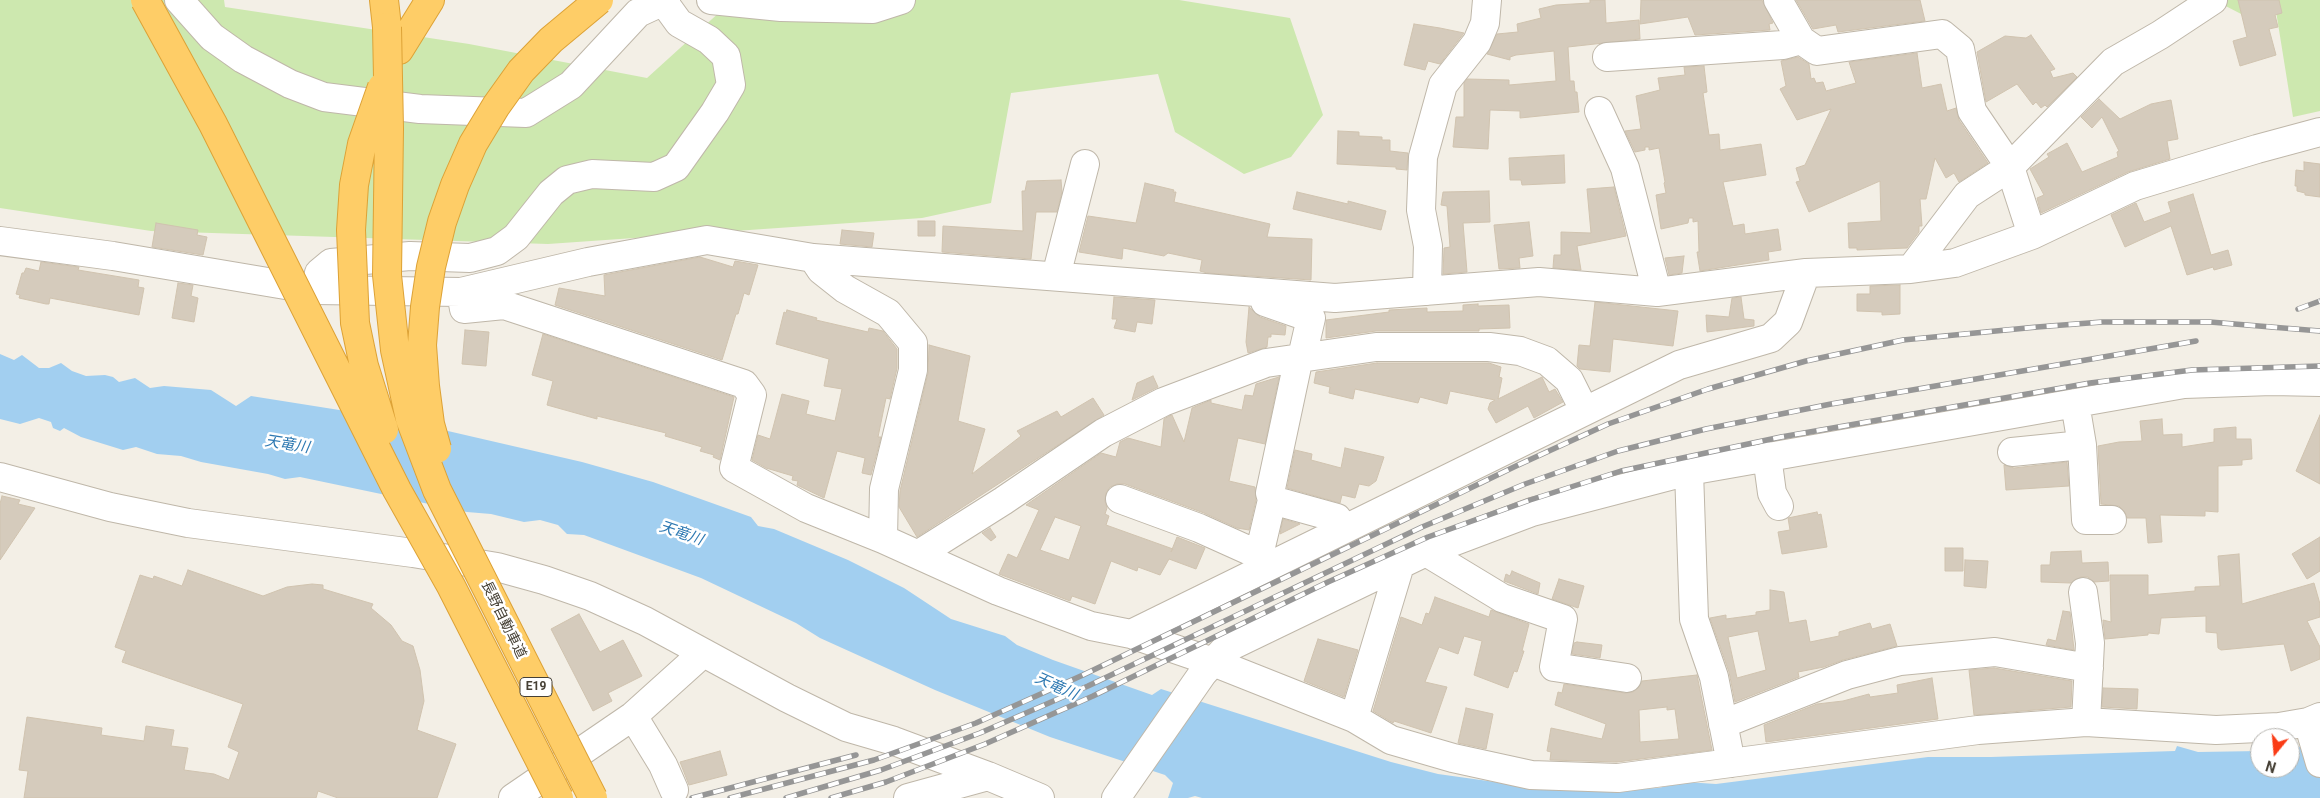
<!DOCTYPE html>
<meta charset="utf-8">
<style>
body{margin:0}
#map{position:relative;width:2320px;height:798px;overflow:hidden;background:#f3efe6;font-family:Roboto,sans-serif}
canvas{display:block}
.north{position:absolute;left:2250px;top:728px;width:50px;height:50px;box-sizing:border-box;background:#fff;border:1px solid #b5b3ae;border-radius:50%;rotate:197deg;font-size:14px;font-weight:700;line-height:20px;text-align:center;color:#464035}
.north::after{content:'';display:block;margin:auto;width:18px;height:22px;background:#fa3c16;clip-path:polygon(50% 0,100% 100%,50% 72%,0 100%)}
</style>
<div id="map">
<canvas width="2320" height="798"></canvas>
<div class="north">N</div>
</div>
<script>
const ctx = document.querySelector('canvas').getContext('2d');
ctx.lineJoin = 'round';
function fillPath(path, color) { ctx.fillStyle = color; ctx.fill(path, 'evenodd'); }
const poly = rows => new Path2D(rows.map(r => 'M' + r).join(''));
function stroke(path, color, width, dash) { ctx.strokeStyle = color; ctx.lineWidth = width; ctx.lineCap = dash ? 'butt' : 'round'; ctx.setLineDash(dash || []); ctx.stroke(path); }
function write(font, color, halo, rows, align = 'center') {
  ctx.font = font + ' Roboto,"Noto Sans JP",sans-serif'; ctx.lineWidth = 5; ctx.setLineDash([]); ctx.textBaseline = 'middle'; ctx.strokeStyle = halo; ctx.fillStyle = color; for (const [text, x, y, turn = 0] of rows) {
    ctx.save(); ctx.translate(x, y); ctx.rotate((+turn || 0) * Math.PI / 180); ctx.textAlign = isNaN(turn) ? turn : align; if (halo) ctx.strokeText(text, 0, 0); ctx.fillText(text, 0, 0); ctx.restore();
  }
}
const green = poly([
 [0,0,224,0,225,7,469,44,647,78,733,0,1179,0,1290,18,1323,115,1291,157,1244,174,1175,132,1158,74,1011,93,991,203,922,218,548,244,151,231,0,208],
 [2214,0,2320,0,2320,111,2293,117,2275,5,2245,16]
]);
const water = poly([
 [0,354,14,360,22,355,39,368,49,368,61,363,72,371,86,376,105,375,113,377,119,382,135,378,150,388,164,386,211,390,236,406,251,396,396,419,582,462,653,482,751,517,758,526,774,529,848,560,904,588,951,619,1005,636,1017,645,1053,660,1152,695,1161,689,1391,762,1438,774,1531,787,1595,791,1658,788,1686,782,1716,784,1928,757,1991,757,2175,751,2177,746,2198,752,2260,751,2260,768,2290,768,2290,748,2320,744,2320,798,1202,798,1195,796,1188,798,1168,798,1173,783,1165,775,1050,737,935,690,820,638,796,623,701,578,584,535,567,534,558,525,540,520,524,522,491,514,467,512,300,477,285,479,268,474,201,462,181,456,157,454,136,447,123,450,81,437,64,428,60,431,53,428,51,422,39,418,20,424,0,419]
]);
const building = poly([
 [1590,0,1605,0,1606,23,1639,20,1640,39,1568,47,1570,81,1574,81,1575,92,1577,92,1579,112,1520,118,1520,111,1490,110,1488,149,1453,147,1456,117,1464,117,1464,83,1467,79,1509,80,1509,85,1556,81,1554,51,1516,55,1510,57,1510,60,1487,54,1497,34,1518,32,1517,24,1541,18,1539,9,1556,5,1590,3,1590,0],
 [1641,0,1762,0,1773,23,1769,24,1770,30,1695,35,1688,17,1640,24,1641,0],
 [1796,0,1920,0,1925,21,1838,32,1836,25,1813,29,1796,0],
 [2238,0,2279,0,2282,13,2275,15,2278,27,2269,29,2276,55,2240,66,2233,41,2247,37,2238,0],
 [1414,24,1440,28,1464,33,1440,64,1428,61,1425,70,1404,65,1414,24],
 [2031,35,2055,69,2050,71,2053,78,2073,73,2077,77,2047,107,2045,105,2041,108,2036,102,2033,105,2017,84,1986,102,1977,52,2005,36,2026,38,2031,35],
 [1917,53,1922,88,1941,84,1947,111,1956,108,1959,120,1988,163,1959,182,1954,173,1946,178,1935,158,1926,199,1920,199,1922,226,1919,226,1919,232,1907,248,1857,250,1857,248,1849,248,1848,223,1881,221,1880,181,1809,212,1796,182,1800,181,1796,168,1805,165,1831,109,1797,120,1780,89,1786,86,1781,61,1798,57,1809,64,1811,79,1814,78,1816,83,1823,82,1826,91,1856,83,1849,62,1917,53],
 [1704,66,1707,92,1703,93,1709,135,1719,134,1720,150,1761,144,1766,175,1723,182,1733,226,1744,224,1745,234,1778,229,1781,250,1768,252,1769,260,1700,271,1697,252,1699,252,1698,221,1693,222,1693,218,1689,218,1688,223,1661,229,1656,195,1666,193,1664,183,1665,182,1659,148,1649,150,1649,147,1645,147,1645,150,1635,152,1625,131,1641,129,1636,96,1660,90,1658,78,1685,75,1684,67,1704,66],
 [2099,99,2120,119,2151,104,2171,100,2178,139,2167,141,2170,159,2128,172,2041,213,2037,198,2044,195,2030,169,2049,157,2047,154,2067,143,2082,172,2118,157,2117,152,2119,151,2102,117,2092,128,2081,117,2099,99],
 [1338,131,1359,132,1359,136,1382,137,1382,140,1390,140,1390,151,1408,153,1407,170,1396,169,1396,167,1337,164,1338,131],
 [1564,155,1565,183,1522,185,1521,180,1510,180,1509,158,1564,155],
 [2304,162,2320,164,2320,197,2305,195,2305,193,2297,191,2297,186,2295,186,2296,170,2304,171,2304,162],
 [1061,180,1062,192,1057,212,1036,212,1031,259,942,252,943,226,1023,231,1022,191,1025,191,1027,181,1061,180],
 [1145,183,1174,190,1173,192,1176,192,1174,202,1270,224,1267,237,1312,239,1311,280,1207,273,1200,271,1202,260,1168,253,1164,256,1123,248,1122,259,1079,252,1088,216,1136,223,1145,183],
 [1614,187,1626,236,1577,246,1581,270,1553,268,1554,255,1561,255,1561,232,1591,233,1587,189,1614,187],
 [1489,191,1490,222,1463,223,1467,272,1443,274,1444,248,1450,247,1447,206,1441,205,1443,192,1489,191],
 [1297,192,1348,204,1348,201,1386,211,1381,230,1293,209,1297,192],
 [2193,194,2211,255,2228,250,2232,265,2214,270,2213,267,2187,275,2171,226,2125,247,2111,215,2136,203,2144,222,2171,212,2168,202,2193,194],
 [918,221,935,221,935,236,918,236,918,221],
 [1529,222,1533,256,1519,258,1520,268,1499,269,1494,225,1529,222],
 [156,223,198,230,197,235,207,237,203,255,152,247,156,223],
 [842,230,874,233,872,247,840,244,842,230],
 [1684,256,1682,273,1669,275,1665,258,1684,256],
 [700,257,733,267,735,261,758,265,749,295,744,293,738,314,736,314,722,360,555,305,559,288,605,296,604,275,700,257],
 [41,262,79,267,78,270,139,280,138,287,144,288,139,315,50,298,49,304,46,304,19,298,20,295,16,294,22,273,24,273,26,268,39,271,41,262],
 [178,283,193,285,191,296,198,298,194,322,172,318,178,283],
 [1900,285,1900,314,1882,315,1882,312,1857,311,1857,294,1870,294,1870,286,1900,285],
 [1114,297,1155,300,1152,324,1137,322,1135,332,1114,328,1117,319,1112,319,1114,297],
 [1741,297,1744,319,1754,320,1754,326,1707,332,1706,315,1729,317,1732,298,1741,297],
 [1595,302,1678,311,1673,346,1613,339,1610,372,1580,369,1577,366,1579,345,1590,346,1595,302],
 [1478,304,1478,306,1509,305,1510,328,1479,329,1479,331,1376,331,1326,338,1326,320,1389,312,1389,310,1427,308,1427,312,1463,311,1463,305,1478,304],
 [1249,307,1260,317,1286,326,1285,335,1271,334,1271,337,1268,337,1267,347,1248,353,1246,342,1249,307],
 [787,310,817,318,816,320,868,332,869,328,883,331,897,349,897,368,890,399,886,398,878,437,881,437,871,475,862,473,865,458,837,451,824,498,797,485,798,481,792,480,793,476,766,468,752,460,758,435,770,439,782,394,809,401,806,414,835,421,842,389,824,386,829,359,776,344,784,312,786,313,787,310],
 [465,330,489,332,486,366,462,364,465,330],
 [543,334,734,397,720,460,713,457,714,455,700,451,702,447,665,436,666,433,597,416,597,419,547,405,553,381,532,375,543,334],
 [929,345,970,356,958,421,985,429,972,474,1021,436,1017,431,1057,411,1061,417,1093,398,1104,415,917,537,899,507,900,491,928,373,929,345],
 [1377,363,1489,363,1501,367,1499,377,1502,378,1498,399,1542,377,1549,392,1555,389,1563,402,1534,418,1528,406,1496,423,1488,409,1490,403,1495,400,1450,391,1447,404,1420,397,1418,403,1355,389,1353,399,1329,393,1330,387,1314,383,1316,372,1377,363],
 [1153,376,1158,387,1132,400,1137,383,1153,376],
 [1279,377,1265,444,1238,438,1229,481,1255,487,1256,500,1249,530,1237,528,1204,513,1125,484,1117,484,1110,487,1106,493,1105,501,1107,508,1105,514,1109,516,1106,525,1173,549,1171,552,1177,537,1205,548,1196,569,1169,559,1160,575,1138,567,1137,571,1111,561,1095,604,1072,596,1070,601,999,574,1008,554,1017,558,1039,510,1026,505,1101,453,1116,457,1120,442,1128,438,1161,447,1164,419,1169,416,1172,415,1184,442,1192,408,1211,400,1211,403,1242,410,1245,395,1253,396,1256,384,1279,377],
 [1055,517,1081,526,1069,560,1040,550,1055,517],
 [2320,415,2320,484,2296,471,2320,415],
 [2162,419,2163,435,2182,434,2182,447,2214,442,2214,429,2236,427,2236,439,2251,439,2252,459,2242,460,2242,465,2218,466,2218,512,2205,511,2205,516,2160,515,2162,542,2148,543,2146,518,2127,518,2125,512,2119,506,2101,504,2098,446,2119,442,2142,441,2140,421,2162,419],
 [1345,448,1384,457,1376,481,1369,486,1359,484,1355,498,1342,495,1340,503,1287,488,1295,450,1312,454,1311,460,1341,468,1345,448],
 [2067,462,2069,486,2006,490,2004,465,2014,468,2067,462],
 [2,496,20,500,18,504,35,508,0,560,0,504,2,496],
 [1817,512,1818,515,1821,514,1827,547,1782,554,1778,532,1790,530,1788,518,1817,512],
 [1283,519,1300,524,1280,534,1283,519],
 [990,528,996,537,991,541,982,533,990,528],
 [2320,537,2320,571,2307,579,2292,554,2320,537],
 [1945,548,1963,548,1963,571,1945,571,1945,548],
 [2081,551,2082,563,2108,562,2109,581,2094,582,2088,577,2081,577,2071,583,2041,582,2041,565,2050,565,2051,552,2081,551],
 [2239,554,2242,604,2314,583,2320,604,2320,617,2307,621,2320,647,2320,659,2291,671,2284,644,2221,650,2218,648,2217,633,2206,632,2206,616,2161,618,2159,634,2148,633,2148,635,2105,639,2103,620,2111,622,2110,575,2148,575,2148,595,2195,591,2195,587,2220,586,2218,556,2239,554],
 [1965,560,1988,561,1986,588,1964,586,1965,560],
 [188,570,263,596,287,587,312,584,323,585,323,589,373,604,371,608,391,625,402,641,413,646,420,670,424,701,417,730,456,744,437,798,338,798,318,791,316,798,24,798,28,771,19,770,27,717,102,728,101,735,144,741,146,726,174,730,171,746,188,748,184,770,214,774,229,780,239,752,228,747,243,704,122,662,126,651,115,647,140,575,153,579,154,576,182,586,188,570],
 [1512,571,1540,583,1538,594,1504,581,1506,574,1510,576,1512,571],
 [1559,579,1584,586,1578,608,1552,599,1559,579],
 [1770,590,1784,592,1789,623,1806,620,1810,642,1839,636,1839,632,1870,623,1872,629,1890,624,1897,646,1843,660,1824,667,1798,672,1799,677,1735,702,1729,672,1710,618,1726,615,1726,619,1756,615,1756,612,1770,610,1770,590],
 [1758,631,1766,670,1737,678,1728,637,1758,631],
 [1435,597,1489,617,1491,610,1529,624,1522,651,1524,651,1517,672,1514,671,1508,688,1474,675,1482,641,1464,636,1458,654,1439,647,1425,682,1447,687,1431,733,1394,721,1393,723,1373,711,1401,617,1422,625,1426,613,1429,614,1435,597],
 [2063,611,2070,612,2074,650,2046,645,2048,639,2056,641,2063,611],
 [579,614,600,652,623,640,642,676,608,693,612,701,593,711,551,629,579,614],
 [1318,639,1358,650,1344,697,1304,681,1318,639],
 [1577,642,1602,645,1600,658,1572,654,1574,643,1577,642],
 [1994,668,2072,681,2071,707,1974,715,1969,670,1994,668],
 [1697,675,1712,750,1617,762,1550,760,1551,752,1547,751,1551,728,1602,739,1606,724,1555,705,1558,692,1562,693,1564,684,1625,693,1633,692,1639,687,1642,681,1697,675],
 [1667,707,1667,710,1675,709,1679,739,1640,742,1639,710,1667,707],
 [1932,678,1938,719,1766,742,1764,725,1817,704,1843,701,1869,694,1870,697,1898,693,1897,685,1932,678],
 [2103,688,2138,689,2137,709,2102,707,2103,688],
 [1466,708,1493,714,1486,749,1458,743,1466,708],
 [720,751,727,775,689,785,680,762,720,751]
]);
const minor = poly([
 [179,0,212,37,243,59,290,84,324,97,420,109,526,113,571,85,638,13,666,0],
 [711,0,781,7,873,9,901,0],
 [1778,0,1801,40],
 [1607,57,1783,45,1801,40,1817,51,1942,34,1960,49,1972,111,2010,167,2032,235],
 [1599,111,1625,168,1657,292],
 [0,241,113,256,315,290,461,292,588,262,707,240,813,258,1335,298,1539,282,1657,292,1806,273,1911,269,1955,263,2032,235,2135,186,2257,149,2320,132],
 [813,258,821,270,845,289,888,313,913,343,913,370,884,489,883,539,998,591,1091,626,1131,634,1213,662,1354,718,1391,740,1453,758,1531,775,1618,778,1978,730,2086,722,2216,730,2279,727,2308,722,2320,717],
 [1911,269,1967,195,2010,167,2113,62,2160,35,2213,0],
 [1056,276,1085,164],
 [315,290,319,273,331,263,410,256,470,258,497,251,516,237,551,193,567,180,592,174,654,177,676,167,715,112,731,85,726,56,709,40,679,23,663,1],
 [1427,291,1428,246,1421,210,1423,157,1443,85,1477,42,1485,23,1487,0],
 [461,292,464,309,504,305,744,384,752,395,734,468,806,508,883,539],
 [1265,302,1311,318,1302,357],
 [2075,403,2082,445,2086,520,2112,520],
 [2012,452,2082,445],
 [1767,456,1772,493,1779,506],
 [1689,471,1694,619,1714,677,1731,763],
 [0,477,110,507,188,523,413,553,497,567,544,580,590,596,645,621,787,698,846,727,894,741,988,776,1040,798],
 [1120,499,1199,528,1259,555],
 [1272,500,1270,493,1299,357],
 [1426,552,1502,598,1563,619,1554,667,1627,678],
 [919,554,1003,501,1103,433,1163,402,1266,363,1376,347,1489,347,1520,351,1547,361,1569,380,1584,410],
 [1265,568,1259,555,1272,500,1337,518,1344,529],
 [2083,592,2090,643,2086,722],
 [1131,634,1679,365,1771,338,1788,322,1806,273],
 [633,716,663,765,674,790],
 [1354,718,1400,565],
 [2308,722,2320,763],
 [1723,724,1847,675,1900,661,1995,652,2089,668],
 [513,798,633,716,703,653],
 [908,798,988,776],
 [1116,798,1203,673,1225,649,1426,552,1532,512,1689,471,2184,384,2272,381,2320,382]
]);
const highway = poly([
 [384,0,387,27],
 [399,50,430,0]
]);
const rail = poly([
 [2298,309,2320,301],
 [692,798,856,755],
 [730,798,874,760,976,723,1083,675,1516,466,1608,424,1708,389,1806,361,1903,340,2037,327,2102,322,2210,322,2320,331],
 [786,798,881,770,980,733,1088,686,1422,527,1525,484,1618,451,1706,429,1831,404,2196,341],
 [831,798,886,782,985,744,1093,696,1328,582,1428,537,1530,500,1621,471,1781,437,2090,383,2192,370,2320,366]
]);
const highwayBridge = poly([
 [145,0,213,124,397,490,451,586,559,798],
 [387,27,389,129,387,275,395,350,410,419,437,490,593,798],
 [382,87,362,144,354,185,351,230,355,323,364,366,384,430],
 [437,449,430,424,425,386,422,345,425,307,431,267,442,222,455,185,473,144,496,106,521,71,551,40,599,0]
]);
const shields = [
 [536,687,32]
];
const shieldNames = [
 ["E19",536,687]
];
const streetNames = [
 ["長野自動車道",503,620,64]
];
const waterNames = [
 ["天竜川",287,445,9],
 ["天竜川",681,534,19],
 ["天竜川",1056,687,24]
];
fillPath(green, '#cde8af');
fillPath(water, '#a2cff0');
fillPath(building, '#d5cbbc');
stroke(building, '#d0c3af', 1);
stroke(minor, '#bfb7a9', 30);
stroke(highway, '#dda236', 30);
stroke(minor, '#fff', 28);
stroke(highway, '#fecd67', 28);
stroke(rail, '#969696', 5.5);
stroke(rail, '#fff', 4, [11]);
stroke(highwayBridge, '#dda236', 30, []);
stroke(highwayBridge, '#fecd67', 28);
for (const [x, y, w] of shields) { const box = new Path2D(); box.roundRect(x - w / 2, y - 9.5, w, 19, 4); ctx.fillStyle = '#fff'; ctx.fill(box); stroke(box, '#464035', 1); }
write('bold 12px', '#464035', null, shieldNames);
write('14px', '#464035', '#fff', streetNames);
write('italic 15px', '#2e79b2', '#fff', waterNames);
</script>
